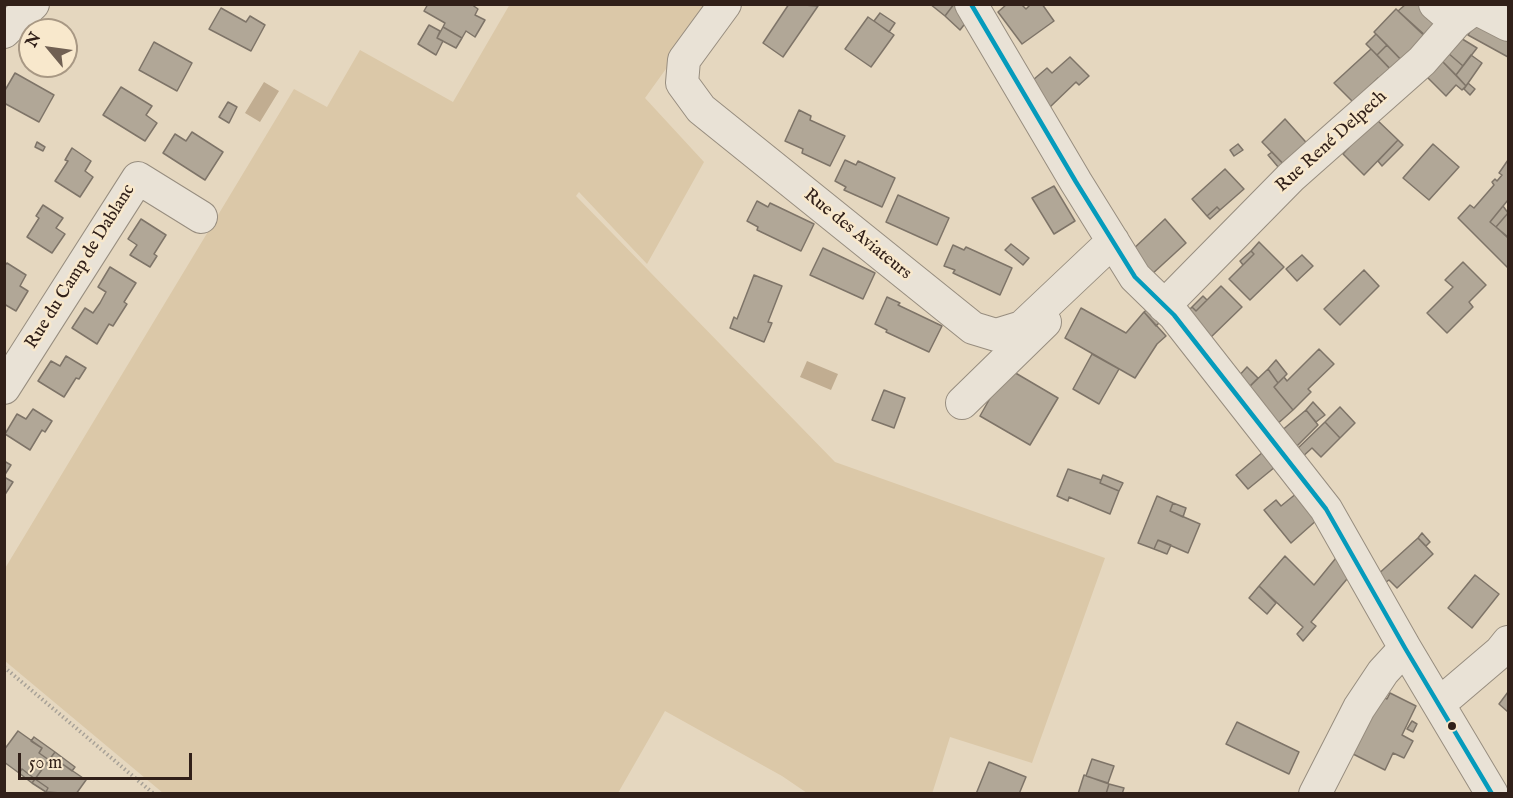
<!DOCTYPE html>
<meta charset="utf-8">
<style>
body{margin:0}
#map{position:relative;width:1513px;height:798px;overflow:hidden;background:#e5d7bf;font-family:"IM FELL English",serif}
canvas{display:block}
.frame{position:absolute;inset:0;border:6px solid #312019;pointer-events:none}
.north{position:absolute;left:18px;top:18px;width:60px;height:60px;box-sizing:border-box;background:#f8e8cc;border:2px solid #a89884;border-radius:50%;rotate:299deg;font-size:16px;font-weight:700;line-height:24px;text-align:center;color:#312019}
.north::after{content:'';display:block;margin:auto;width:21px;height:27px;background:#706053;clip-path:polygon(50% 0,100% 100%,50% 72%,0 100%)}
.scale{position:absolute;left:18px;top:753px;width:174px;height:27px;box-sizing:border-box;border:3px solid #312019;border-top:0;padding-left:8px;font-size:18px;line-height:21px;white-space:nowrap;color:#312019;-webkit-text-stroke:4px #f8e8cc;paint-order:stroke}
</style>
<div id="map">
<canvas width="1513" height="798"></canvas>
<div class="frame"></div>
<div class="north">N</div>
<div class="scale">50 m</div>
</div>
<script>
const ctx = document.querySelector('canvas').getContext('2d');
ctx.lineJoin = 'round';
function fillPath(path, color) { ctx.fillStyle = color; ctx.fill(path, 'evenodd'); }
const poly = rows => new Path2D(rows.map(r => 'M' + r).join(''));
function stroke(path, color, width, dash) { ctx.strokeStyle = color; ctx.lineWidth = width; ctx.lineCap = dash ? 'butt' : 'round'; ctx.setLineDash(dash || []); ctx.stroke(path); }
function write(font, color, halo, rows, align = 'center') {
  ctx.font = font + ' "IM FELL English",serif'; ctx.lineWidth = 5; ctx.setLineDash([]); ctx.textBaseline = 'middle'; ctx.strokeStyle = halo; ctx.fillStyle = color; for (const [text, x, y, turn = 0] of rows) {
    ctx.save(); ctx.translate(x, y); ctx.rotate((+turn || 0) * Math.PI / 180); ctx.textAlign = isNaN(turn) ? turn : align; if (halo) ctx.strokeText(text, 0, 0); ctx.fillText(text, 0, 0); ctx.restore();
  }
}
const green = poly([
 [510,4,712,5,645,98,704,162,647,264,579,192,576,196,835,462,1105,558,1032,763,950,737,932,794,807,793,782,776,665,711,618,793,163,793,5,661,4,570,294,89,327,107,360,50,453,102]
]);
const water = poly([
 [264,82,279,91,260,122,245,113],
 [807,361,838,374,831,390,800,377]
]);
const building = poly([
 [428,4,471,4,478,9,475,15,485,20,475,37,466,31,462,38,443,27,445,23,424,11,428,4],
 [789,4,818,6,783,57,763,43,789,4],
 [930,4,954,4,945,16,930,4],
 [954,4,964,4,971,16,960,30,945,16,954,4],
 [1007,4,1021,4,1026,9,1031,4,1042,4,1054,21,1022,44,998,12,1007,4],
 [1406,4,1422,4,1445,24,1432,43,1398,11,1406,4],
 [221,8,246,22,250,16,265,25,251,51,209,29,221,8],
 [1396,9,1427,37,1408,67,1374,32,1396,9],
 [880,13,895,23,889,32,874,21,880,13],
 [868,17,894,35,871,67,845,49,868,17],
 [1478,18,1508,33,1508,57,1468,35,1478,18],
 [429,25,440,31,437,38,443,41,436,55,418,44,429,25],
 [443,27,462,38,456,48,437,38,443,27],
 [1376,34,1387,45,1377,55,1366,44,1376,34],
 [1459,37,1477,48,1463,66,1448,53,1459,37],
 [154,42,192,63,177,91,139,70,154,42],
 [1387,45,1408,67,1398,77,1377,55,1387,45],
 [1371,49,1393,72,1383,82,1378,78,1353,102,1334,83,1371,49],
 [1448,53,1463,66,1456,75,1442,61,1448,53],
 [1471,55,1482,63,1466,86,1456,75,1471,55],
 [1070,57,1089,76,1079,85,1076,82,1050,107,1033,80,1047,68,1052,73,1070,57],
 [1442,61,1466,86,1462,90,1456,85,1446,96,1427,77,1442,61],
 [15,73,54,95,39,122,4,103,4,92,15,73],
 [1468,83,1475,89,1470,95,1464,89,1468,83],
 [121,87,152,106,146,115,157,123,145,141,103,115,121,87],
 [228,102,237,107,229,123,219,117,228,102],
 [799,110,811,116,810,120,845,136,830,166,802,153,803,149,785,141,799,110],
 [1375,118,1398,140,1364,175,1343,154,1375,118],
 [1285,119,1313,150,1290,171,1262,142,1285,119],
 [192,132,223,152,205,180,163,153,175,134,186,141,192,132],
 [1398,140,1403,145,1382,166,1378,161,1398,140],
 [37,142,45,147,43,151,35,147,37,142],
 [1238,144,1243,150,1234,156,1230,150,1238,144],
 [1433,144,1459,167,1429,200,1403,178,1433,144],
 [72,148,91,161,85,171,93,177,80,197,55,181,68,161,65,160,72,148],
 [1272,152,1290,171,1285,175,1268,155,1272,152],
 [845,160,856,165,858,161,895,178,882,207,844,190,846,187,835,181,845,160],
 [1508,160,1508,200,1490,222,1508,237,1508,268,1458,218,1470,205,1474,208,1494,185,1492,182,1495,179,1497,181,1502,175,1499,173,1508,160],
 [1225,169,1244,189,1220,210,1217,207,1207,216,1192,199,1225,169],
 [1054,186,1075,221,1054,234,1032,198,1054,186],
 [898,195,949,218,937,245,886,222,898,195],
 [757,201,768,207,770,203,814,224,801,251,757,230,758,227,747,221,757,201],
 [43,205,63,218,56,228,65,234,52,253,27,237,39,218,36,216,43,205],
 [1503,206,1508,213,1496,227,1490,222,1503,206],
 [1217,207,1220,210,1210,219,1207,216,1217,207],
 [1508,213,1508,238,1496,227,1508,213],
 [141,219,166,235,154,254,157,256,150,267,130,255,137,245,128,239,141,219],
 [1165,219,1186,243,1151,275,1130,252,1165,219],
 [1259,242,1284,267,1250,300,1229,279,1254,254,1251,251,1259,242],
 [1011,244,1029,258,1023,265,1005,250,1011,244],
 [953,245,964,250,966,247,1012,268,1000,295,953,273,955,270,944,266,953,245],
 [823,248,875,273,863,299,810,275,823,248],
 [1251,251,1254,254,1243,265,1240,261,1251,251],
 [1302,255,1313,266,1297,281,1286,269,1302,255],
 [1463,262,1486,285,1469,302,1473,307,1447,333,1427,313,1453,287,1445,280,1463,262],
 [7,263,26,275,20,286,28,291,16,311,4,304,4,266,7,263],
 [110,267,136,283,124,302,127,304,113,326,109,324,97,344,72,328,85,308,93,313,100,303,106,292,98,287,110,267],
 [1364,270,1379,286,1340,325,1324,309,1364,270],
 [754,275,782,286,768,322,772,323,764,342,730,328,734,317,737,319,754,275],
 [1221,286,1242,307,1208,340,1185,314,1192,307,1196,311,1221,286],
 [1203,296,1207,300,1196,311,1192,307,1203,296],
 [887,297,900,303,898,305,942,326,929,352,886,332,887,330,875,324,887,297],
 [1150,307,1161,321,1156,326,1144,312,1150,307],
 [1081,308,1126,333,1144,312,1166,336,1157,344,1135,378,1065,338,1081,308],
 [1319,349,1334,364,1308,389,1311,392,1293,410,1274,387,1284,377,1287,381,1319,349],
 [1092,354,1119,369,1099,404,1073,389,1092,354],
 [66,356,86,368,79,379,76,378,64,397,38,381,51,361,60,366,66,356],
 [1276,360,1287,374,1278,383,1268,369,1276,360],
 [1247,367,1258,378,1246,390,1236,379,1247,367],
 [1007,368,1058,398,1030,445,980,416,1007,368],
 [1268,369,1278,383,1274,387,1293,410,1275,426,1246,390,1268,369],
 [884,390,905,398,894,428,872,420,884,390],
 [1313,402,1325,415,1316,422,1306,410,1313,402],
 [1340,407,1355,423,1340,438,1325,422,1340,407],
 [33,409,52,421,45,432,42,430,30,450,5,434,17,414,26,419,33,409],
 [1306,410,1318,425,1293,450,1280,432,1306,410],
 [1325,422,1340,438,1321,457,1312,448,1300,459,1294,452,1325,422],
 [1263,452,1275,467,1248,489,1236,475,1263,452],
 [4,461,11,465,4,476,4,461],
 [1068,469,1101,480,1100,483,1119,491,1110,514,1069,497,1068,501,1057,496,1068,469],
 [1103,475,1123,483,1119,491,1100,483,1103,475],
 [4,477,13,482,4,496,4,477],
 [1297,493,1318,519,1291,543,1264,510,1276,500,1281,506,1297,493],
 [1157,496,1173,503,1170,511,1200,524,1188,553,1158,540,1154,549,1138,543,1157,496],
 [1173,503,1186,508,1183,517,1170,511,1173,503],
 [1422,533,1430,542,1426,546,1418,538,1422,533],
 [1418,538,1433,554,1397,588,1389,580,1380,586,1375,577,1418,538],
 [1158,540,1171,545,1167,554,1154,549,1158,540],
 [1340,553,1352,573,1311,622,1316,626,1303,641,1297,634,1303,627,1259,586,1285,556,1314,585,1340,553],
 [1475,575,1499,594,1472,628,1448,608,1475,575],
 [1259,586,1276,603,1267,614,1249,598,1259,586],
 [1508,692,1508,712,1499,704,1508,692],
 [1390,693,1416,706,1402,735,1413,741,1404,758,1393,753,1385,770,1349,752,1378,694,1387,699,1390,693],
 [1412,721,1417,724,1413,732,1407,729,1412,721],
 [1237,722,1299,752,1289,774,1226,744,1237,722],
 [18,731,42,748,39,753,49,760,35,779,22,769,19,773,4,762,4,750,18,731],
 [34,737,55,752,49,760,39,753,42,748,31,741,34,737],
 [55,752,75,767,72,771,61,763,58,767,49,760,55,752],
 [1092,759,1114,766,1108,783,1086,776,1092,759],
 [49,760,58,767,61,763,86,780,76,794,46,792,48,788,35,779,49,760],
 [989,762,1026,777,1019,794,976,794,989,762],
 [22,769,35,779,32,783,19,773,22,769],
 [1084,775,1109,784,1106,794,1078,794,1084,775],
 [35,779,48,788,46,792,32,783,35,779],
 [1109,784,1124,788,1122,794,1106,794,1109,784]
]);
const path = poly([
 [4,667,154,794]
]);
const minor = poly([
 [725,4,684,60,682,83,701,109,973,328,996,335,1022,327,1113,241],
 [971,4,1076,182,1135,277,1174,315,1326,509,1405,648,1492,794],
 [1435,4,1456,22],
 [4,32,33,4],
 [1164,306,1291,177,1422,61,1456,22,1475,8,1508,25],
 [4,388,138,178,201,217],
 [962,403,1045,322],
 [1439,704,1500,652,1508,642],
 [1315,794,1359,708,1383,672,1405,648]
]);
const bus1 = poly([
 [971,4,1076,182,1135,277,1174,315,1326,509,1405,648,1492,794]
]);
const markers = [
 [1452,726,5,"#312019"]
];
const streetNames = [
 ["Rue René Delpech",1332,142,-42],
 ["Rue des Aviateurs",857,235,39],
 ["Rue du Camp de Dablanc",81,267,-58]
];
fillPath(green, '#dbc8a8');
fillPath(water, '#c1ad91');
fillPath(building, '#b1a797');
stroke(building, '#7e7468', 1.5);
stroke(minor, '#978d7f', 34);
stroke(path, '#a7a197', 4, [1.5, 3]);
stroke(minor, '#e9e2d6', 32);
stroke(bus1, '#059bbc', 4.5);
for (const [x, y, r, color] of markers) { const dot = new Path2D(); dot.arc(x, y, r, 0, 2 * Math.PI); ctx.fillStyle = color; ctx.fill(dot); stroke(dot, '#f8e8cc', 2); }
write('18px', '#312019', '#f8e8cc', streetNames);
</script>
